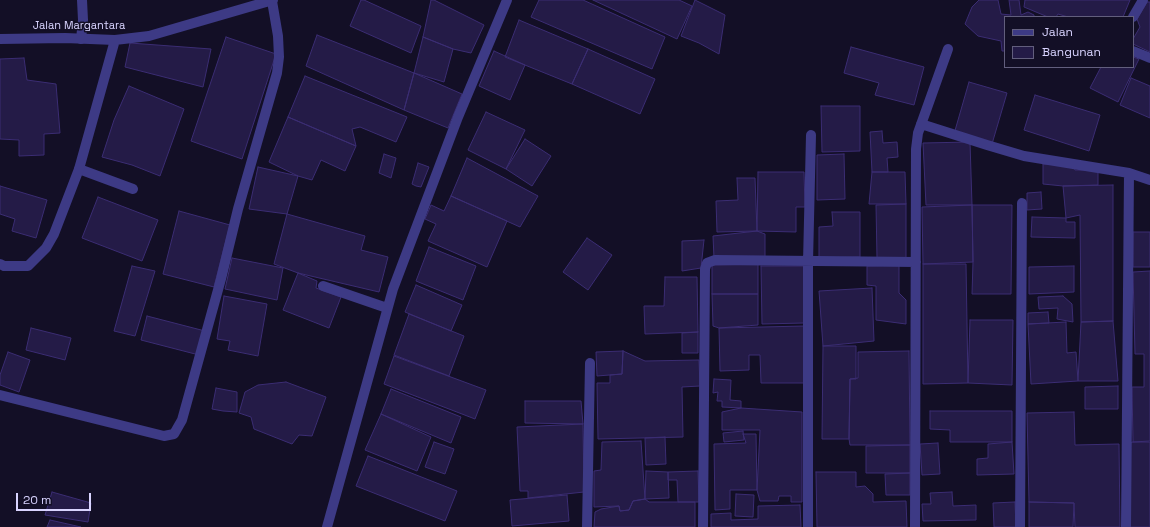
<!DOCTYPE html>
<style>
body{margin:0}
#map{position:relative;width:1150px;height:527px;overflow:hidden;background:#130f26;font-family:"Space Grotesk",sans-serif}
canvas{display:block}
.legend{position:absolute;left:1004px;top:16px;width:130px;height:52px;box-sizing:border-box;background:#130f26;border:1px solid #625e7d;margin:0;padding:5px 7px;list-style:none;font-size:12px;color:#d9d4ff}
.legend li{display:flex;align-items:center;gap:8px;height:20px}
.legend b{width:20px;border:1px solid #625e7d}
.scale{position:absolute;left:16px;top:493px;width:75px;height:18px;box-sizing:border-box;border:2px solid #d9d4ff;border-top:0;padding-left:5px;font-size:12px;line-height:14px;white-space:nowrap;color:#d9d4ff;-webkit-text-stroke:3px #130f26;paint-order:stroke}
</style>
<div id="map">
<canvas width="1150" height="527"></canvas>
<ul class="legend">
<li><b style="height:5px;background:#3d3a85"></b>Jalan</li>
<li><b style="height:11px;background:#241b47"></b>Bangunan</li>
</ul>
<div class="scale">20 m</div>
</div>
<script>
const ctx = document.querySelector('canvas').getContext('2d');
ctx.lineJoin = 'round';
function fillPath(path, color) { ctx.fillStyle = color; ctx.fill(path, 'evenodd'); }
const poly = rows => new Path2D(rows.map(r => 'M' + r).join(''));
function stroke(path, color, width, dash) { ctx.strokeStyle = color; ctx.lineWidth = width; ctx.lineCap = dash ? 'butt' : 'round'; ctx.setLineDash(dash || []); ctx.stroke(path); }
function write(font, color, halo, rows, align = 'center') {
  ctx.font = font + ' "Space Grotesk",sans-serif'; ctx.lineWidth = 3; ctx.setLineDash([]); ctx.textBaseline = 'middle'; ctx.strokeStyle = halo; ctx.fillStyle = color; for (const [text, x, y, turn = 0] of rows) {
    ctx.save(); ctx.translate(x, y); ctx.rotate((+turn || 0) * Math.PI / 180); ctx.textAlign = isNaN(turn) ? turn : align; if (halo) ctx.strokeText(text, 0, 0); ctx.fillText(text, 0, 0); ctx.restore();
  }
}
const building = poly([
 [361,0,364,0,421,26,411,53,350,26,361,0],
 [431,0,434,0,484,25,471,53,453,49,423,37,431,0],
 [539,0,583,0,665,37,652,69,531,17,539,0],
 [593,0,679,0,692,6,677,39,593,0],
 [695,0,725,15,719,54,699,43,681,36,695,0],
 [979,0,998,0,1001,14,1011,15,1009,0,1019,0,1021,15,1028,12,1034,15,1034,17,1005,17,1005,51,1002,51,1001,41,978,36,965,24,972,7,979,0],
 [1025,0,1130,0,1123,17,1068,17,1058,14,1056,17,1048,17,1024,7,1025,0],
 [1147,2,1150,2,1150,52,1133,44,1133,39,1140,27,1137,19,1147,2],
 [519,20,588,49,572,84,505,57,519,20],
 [317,35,414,73,404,110,306,66,317,35],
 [226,37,276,54,242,159,191,141,226,37],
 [423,37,453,49,444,82,414,73,423,37],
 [130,43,211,49,203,87,125,67,130,43],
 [851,47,924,67,914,105,875,95,879,83,844,73,851,47],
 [588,49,655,79,640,114,572,84,588,49],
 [494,51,525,65,510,100,479,86,494,51],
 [1133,57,1139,59,1118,102,1090,88,1101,67,1133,67,1133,57],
 [24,58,27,80,56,84,60,133,44,134,44,155,19,156,19,140,0,139,0,59,24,58],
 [414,73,462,94,448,128,404,110,414,73],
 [305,76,407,117,396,142,360,127,352,129,356,146,288,117,305,76],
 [1131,78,1150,86,1150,118,1120,105,1131,78],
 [969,82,1007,93,992,144,954,134,969,82],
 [129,86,184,109,160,176,132,165,102,157,114,120,129,86],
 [1035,95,1100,115,1089,151,1024,130,1035,95],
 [821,106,860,106,860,151,822,152,821,106],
 [486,112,525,130,506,169,468,150,486,112],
 [288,117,356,146,345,171,321,160,312,180,298,176,269,162,288,117],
 [882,131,883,143,897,142,898,157,887,158,888,172,872,172,870,132,882,131],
 [525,139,551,156,532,186,506,169,525,139],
 [970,142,972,205,926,205,923,143,970,142],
 [384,154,396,158,391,178,379,173,384,154],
 [844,154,845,199,817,200,817,155,844,154],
 [467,158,538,196,520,227,451,196,467,158],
 [418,163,429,167,421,187,416,186,412,184,418,163],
 [1043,164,1073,165,1075,170,1098,170,1098,185,1063,186,1043,184,1043,164],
 [258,167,298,176,287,214,249,209,258,167],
 [758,172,804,172,805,207,796,207,796,232,757,231,758,172],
 [872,172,905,172,906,204,869,204,872,172],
 [737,178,755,178,757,231,717,232,716,201,738,200,737,178],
 [1113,185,1113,321,1081,322,1080,215,1066,218,1063,186,1113,185],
 [0,186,47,200,36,238,12,231,15,219,0,214,0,186],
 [1041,192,1042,209,1027,210,1027,193,1041,192],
 [451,196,507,221,487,267,428,241,436,224,425,219,431,205,444,211,451,196],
 [98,197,158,220,142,261,82,238,98,197],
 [906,204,906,258,877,258,876,205,906,204],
 [972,205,1012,205,1011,294,972,294,973,262,972,205],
 [972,205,973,262,923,264,922,207,972,205],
 [179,211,230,225,214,287,163,274,179,211],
 [832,212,860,212,860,257,819,258,819,227,833,226,832,212],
 [287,214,365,236,361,250,388,257,379,292,298,273,274,264,287,214],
 [1032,217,1066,218,1066,222,1075,222,1075,238,1031,237,1032,217],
 [757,231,765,234,765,257,714,258,713,236,757,231],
 [1133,232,1150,232,1150,267,1133,267,1133,232],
 [587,238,612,255,588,290,563,272,587,238],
 [704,240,701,268,682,271,682,241,704,240],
 [429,247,476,266,463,300,416,281,429,247],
 [232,258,283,268,277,300,225,289,232,258],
 [758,264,758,294,712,294,712,265,758,264],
 [923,264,966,264,968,383,923,384,923,264],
 [899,265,899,293,906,300,906,324,876,320,876,286,867,285,867,266,899,265],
 [132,266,155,271,135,336,114,331,132,266],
 [761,266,804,266,804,323,762,324,761,266],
 [1074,266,1074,292,1029,294,1029,267,1074,266],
 [1150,271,1150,441,1133,442,1132,387,1144,387,1144,354,1135,354,1133,272,1150,271],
 [298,273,317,281,316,288,341,297,329,328,283,310,298,273],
 [665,277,697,277,698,332,645,334,644,306,664,306,665,277],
 [416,285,462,305,451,331,405,312,416,285],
 [872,288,874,341,823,346,819,291,872,288],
 [712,294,758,294,758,325,719,328,713,326,712,294],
 [224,296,267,304,258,356,228,350,230,341,217,339,224,296],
 [1063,296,1072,304,1073,322,1057,319,1058,308,1039,309,1038,297,1063,296],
 [1048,312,1049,323,1028,324,1028,313,1048,312],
 [409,314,464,336,449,376,394,355,409,314],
 [147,316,205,331,199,355,141,340,147,316],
 [970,320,1013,320,1012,385,968,383,970,320],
 [1113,321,1118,381,1078,381,1081,322,1113,321],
 [1066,322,1067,353,1076,352,1078,381,1031,384,1028,324,1066,322],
 [805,326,805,383,761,383,760,355,749,355,749,370,720,371,719,328,805,326],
 [31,328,71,338,65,360,26,350,31,328],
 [698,332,698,353,682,353,682,333,698,332],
 [823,346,856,346,856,379,850,379,849,439,822,439,823,346],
 [623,351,645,361,699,360,700,386,682,387,683,437,598,439,597,383,610,383,610,375,622,374,623,351],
 [623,351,622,374,597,376,596,352,623,351],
 [909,351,910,445,850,445,849,439,850,379,858,378,858,352,909,351],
 [8,352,30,360,19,392,0,385,0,375,8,352],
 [394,356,486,390,475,419,384,384,394,356],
 [714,379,731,380,730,400,741,401,741,408,722,407,722,401,717,401,718,392,713,393,714,379],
 [286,382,326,397,312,436,299,435,292,444,254,429,251,417,239,413,245,392,258,385,286,382],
 [1118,386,1118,409,1085,409,1085,387,1118,386],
 [216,388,237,392,237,412,223,411,212,409,216,388],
 [391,389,461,417,451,443,381,414,391,389],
 [525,401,581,401,583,424,525,423,525,401],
 [741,408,802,412,802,502,791,502,791,496,779,496,778,501,760,501,757,490,760,430,722,430,722,412,741,408],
 [930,411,1012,411,1012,442,950,442,950,430,930,429,930,411],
 [1074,412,1075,445,1119,444,1120,527,1075,527,1074,503,1029,502,1027,413,1074,412],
 [381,414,431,437,417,471,365,450,381,414],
 [583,424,584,492,528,498,528,491,520,491,517,427,583,424],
 [743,431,744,440,724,442,723,433,743,431],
 [743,434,756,434,757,490,730,490,730,509,715,510,714,444,746,443,743,434],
 [665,437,666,464,646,465,645,438,665,437],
 [641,441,645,499,633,501,629,510,620,511,619,506,594,507,594,471,601,470,602,442,641,441],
 [434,442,454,449,445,474,425,467,434,442],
 [1012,442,1014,474,977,475,977,459,988,458,988,444,1012,442],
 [1133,442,1150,442,1150,527,1129,527,1128,443,1133,442],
 [938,443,940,474,922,475,920,444,938,443],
 [910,445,910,473,866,473,866,446,910,445],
 [368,456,457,491,445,521,356,486,368,456],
 [646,471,668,472,669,498,645,499,646,471],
 [698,471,699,502,678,502,677,480,668,480,668,472,698,471],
 [816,472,856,472,856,487,865,486,873,494,873,502,906,501,907,527,817,527,816,472],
 [910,473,910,495,886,495,885,474,910,473],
 [52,492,91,503,88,522,45,515,52,492],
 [952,492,953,506,976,505,976,520,923,521,922,504,931,504,930,493,952,492],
 [736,494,754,495,753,517,735,516,736,494],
 [567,495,569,521,512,526,510,500,567,495],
 [645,499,649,502,695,502,695,527,594,527,595,512,601,509,619,506,620,511,629,510,633,501,645,499],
 [1015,502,1016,527,994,527,993,503,1015,502],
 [1029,502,1074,503,1073,527,1029,527,1029,502],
 [800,505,801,527,711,527,711,514,731,513,731,520,758,519,758,506,800,505],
 [50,520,81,527,47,527,50,520]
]);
const lane = poly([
 [81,39,83,20,82,0],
 [79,169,133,189]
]);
const street = poly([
 [1133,17,1143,0],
 [0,39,65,38,115,40,149,36,273,0],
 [1133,51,1150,58],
 [921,124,987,145,1024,156,1129,173,1150,180],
 [0,264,4,266,28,266,46,248,54,234,79,169,115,40],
 [323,286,387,308],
 [0,395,164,436,174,434,182,420,221,279,238,209,277,73,279,57,278,36,272,1],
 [327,527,393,289,458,117,507,0],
 [587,527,590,363],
 [703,527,705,269,707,263,715,260,916,262],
 [808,527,808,262,811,135],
 [915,527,916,149,918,133,948,49],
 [1020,527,1022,203],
 [1126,527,1129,173]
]);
const streetNames = [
 ["Jalan Margantara",79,26]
];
fillPath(building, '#241b47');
stroke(building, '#3b2d73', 1);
stroke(lane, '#3d3a85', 10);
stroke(street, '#3d3a85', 10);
write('11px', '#d9d4ff', '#130f26', streetNames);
</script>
